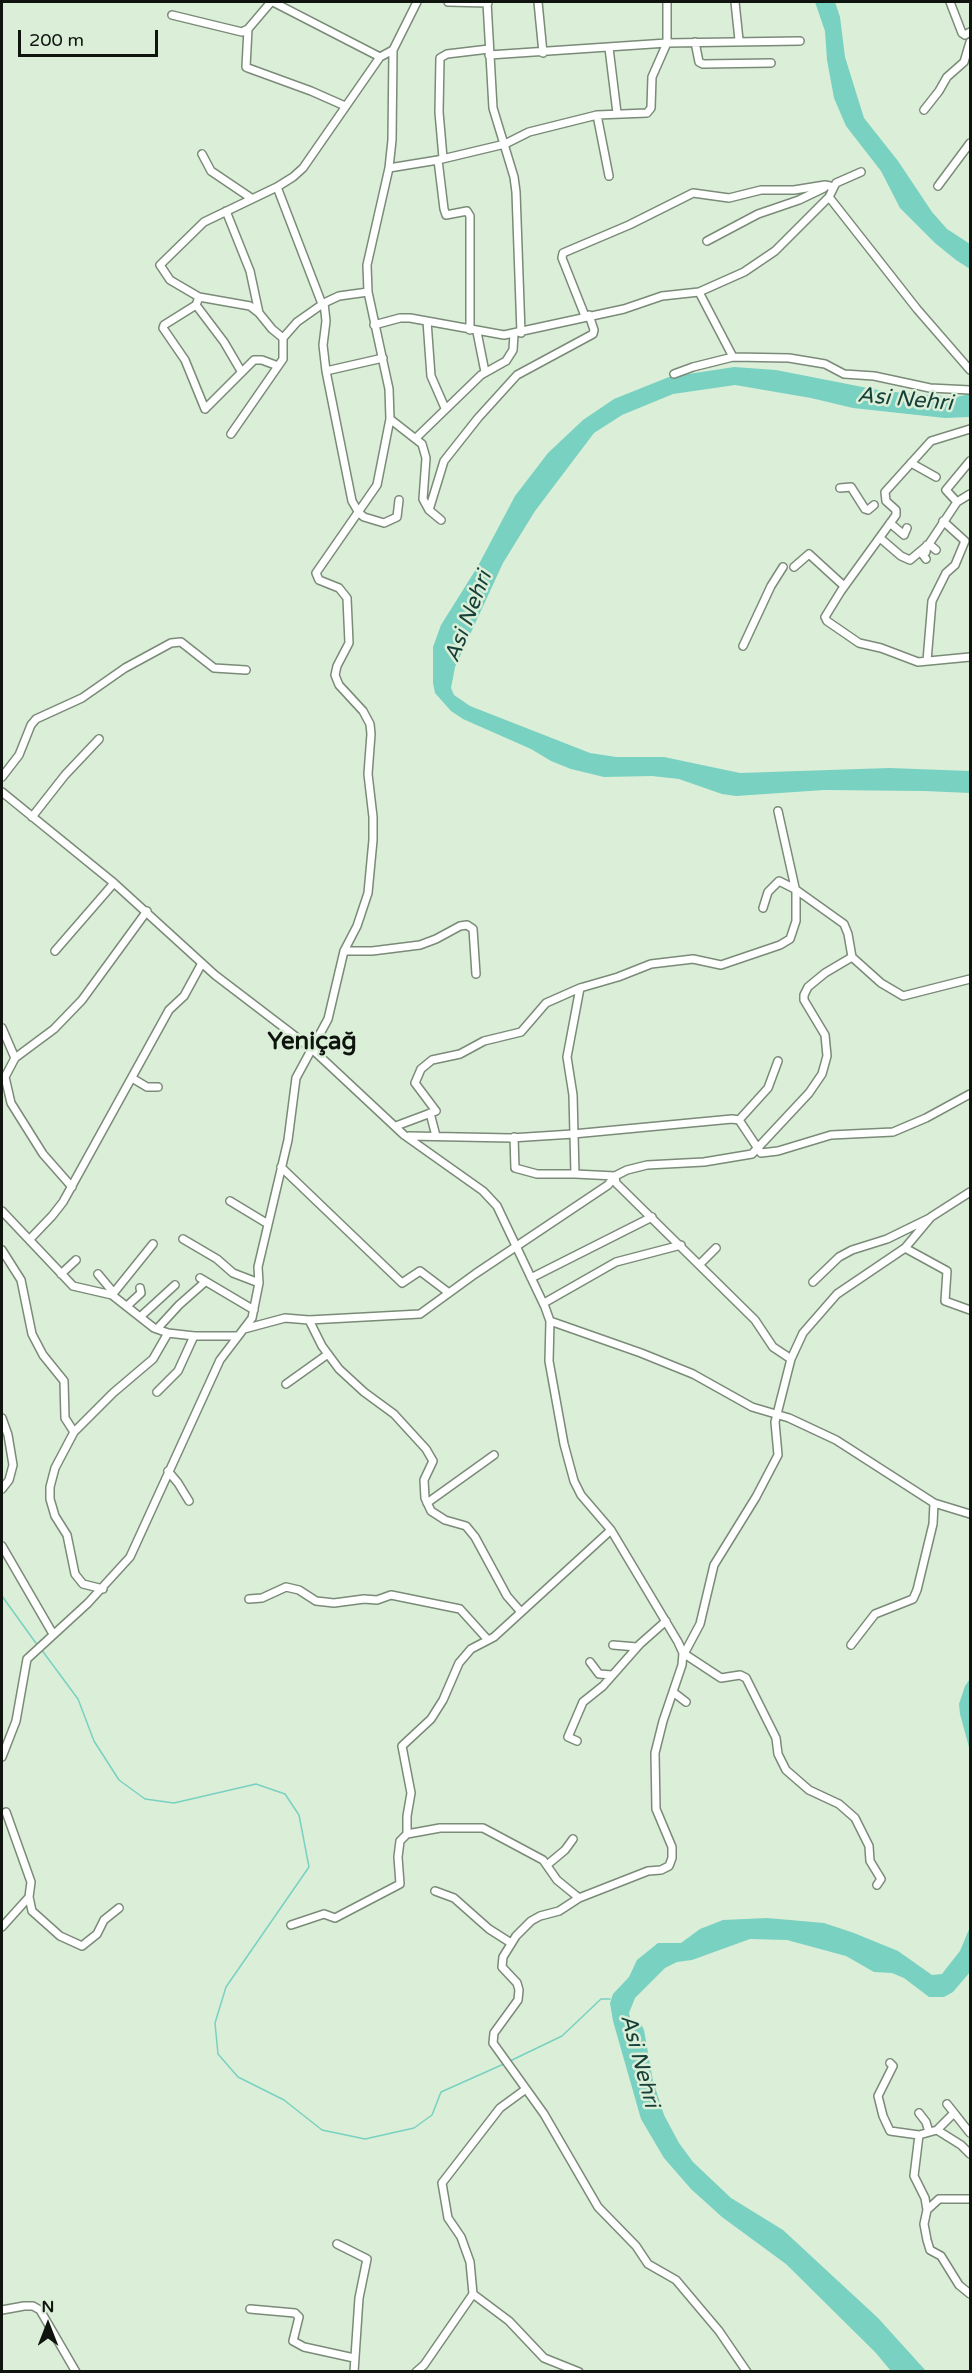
<!DOCTYPE html>
<meta charset="utf-8">
<style>
body{margin:0}
#map{position:relative;width:972px;height:2373px;overflow:hidden;background:#dbeed8;font-family:"Varela Round",sans-serif}
canvas{display:block}
.frame{position:absolute;inset:0;border:3px solid #0f150e;pointer-events:none}
.north{position:absolute;left:18px;top:2295px;width:60px;height:60px;-webkit-text-stroke:4px #dbeed8;paint-order:stroke;rotate:0deg;font-size:16px;font-weight:700;line-height:24px;text-align:center;color:#0f150e}
.north::after{content:'';display:block;margin:auto;width:21px;height:27px;background:#0f150e;clip-path:polygon(50% 0,100% 100%,50% 72%,0 100%)}
.scale{position:absolute;left:18px;top:30px;width:140px;height:27px;box-sizing:border-box;border:3px solid #0f150e;border-top:0;padding-left:8px;font-size:18px;line-height:21px;white-space:nowrap;color:#0f150e;-webkit-text-stroke:4px #dbeed8;paint-order:stroke}
</style>
<div id="map">
<canvas width="972" height="2373"></canvas>
<div class="frame"></div>
<div class="north">N</div>
<div class="scale">200 m</div>
</div>
<script>
const ctx = document.querySelector('canvas').getContext('2d');
ctx.lineJoin = 'round';
function fillPath(path, color) { ctx.fillStyle = color; ctx.fill(path, 'evenodd'); }
const poly = rows => new Path2D(rows.map(r => 'M' + r).join(''));
function stroke(path, color, width, dash) { ctx.strokeStyle = color; ctx.lineWidth = width; ctx.lineCap = dash ? 'butt' : 'round'; ctx.setLineDash(dash || []); ctx.stroke(path); }
function write(font, color, halo, rows, align = 'center') {
  ctx.font = font + ' "Varela Round",sans-serif'; ctx.lineWidth = 5; ctx.setLineDash([]); ctx.textBaseline = 'middle'; ctx.strokeStyle = halo; ctx.fillStyle = color; for (const [text, x, y, turn = 0] of rows) {
    ctx.save(); ctx.translate(x, y); ctx.rotate((+turn || 0) * Math.PI / 180); ctx.textAlign = isNaN(turn) ? turn : align; if (halo) ctx.strokeText(text, 0, 0); ctx.fillText(text, 0, 0); ctx.restore();
  }
}
const water = poly([
 [815,2,835,2,840,17,845,57,864,118,898,161,932,212,947,229,970,244,970,269,956,260,935,243,900,208,881,171,846,126,834,98,827,60,825,31],
 [734,367,776,370,883,391,956,397,970,394,970,417,945,418,853,408,811,398,735,385,673,394,622,415,594,433,535,511,503,563,455,667,451,688,454,695,470,706,590,753,616,757,664,757,740,773,889,768,970,771,970,793,925,791,824,790,736,796,722,794,679,779,652,776,604,777,571,769,551,761,531,749,463,719,451,711,435,693,433,683,433,647,441,625,478,566,515,496,548,453,583,420,614,399,669,377],
 [970,1679,970,1751,960,1714,959,1704,965,1686],
 [767,1918,824,1923,854,1933,898,1951,932,1975,942,1974,945,1970,960,1951,970,1927,970,1972,953,1992,944,1997,929,1997,904,1978,892,1973,874,1972,846,1956,787,1940,750,1939,692,1960,677,1962,665,1968,635,1998,629,2013,630,2018,640,2022,644,2030,653,2081,664,2115,679,2143,693,2162,731,2198,783,2230,878,2318,926,2371,891,2371,875,2352,786,2264,722,2217,691,2189,664,2158,641,2119,613,2021,610,2003,613,1994,629,1977,637,1960,658,1943,681,1943,700,1929,723,1920]
]);
const stream = poly([
 [2,1596,38,1646],
 [41,1649,78,1699,94,1741,119,1780,145,1799,174,1803,256,1784,285,1794,299,1815,309,1867,226,1987,215,2023,218,2054,238,2077,284,2100,322,2130,365,2139,414,2128,432,2115,441,2092,506,2063],
 [510,2061,562,2036,601,1999,610,1999]
]);
const minor = poly([
 [273,2,380,57],
 [448,2,488,3],
 [487,2,493,108,514,177,516,192,521,333],
 [538,2,543,53],
 [735,2,739,40],
 [950,2,962,33,965,35,970,32],
 [172,15,242,32,248,29,271,2],
 [248,29,246,67,248,68,311,91,345,106],
 [695,42,699,62,703,64,771,63],
 [609,48,617,113],
 [489,55,667,43,800,41],
 [924,110,939,91,947,77,964,62,970,42],
 [597,115,609,176],
 [202,154,211,171,251,198],
 [443,158,439,112,440,58,447,54,489,49],
 [438,160,444,209,446,215,467,211,470,216,470,330],
 [389,168,438,160,505,144,529,132,597,115,647,113,651,108,652,77,667,43,667,2],
 [938,186,970,143],
 [277,187,322,304],
 [829,197,917,309,970,370],
 [226,211,250,271,259,313],
 [707,241,758,214,799,200,824,188],
 [368,292,339,296,324,303,297,322,283,338,272,329,259,313,250,306,199,297,170,280,160,265,204,222,277,187,293,177,303,168,380,57,393,50,417,2],
 [699,292,733,357,789,358,825,364,844,374,874,376,930,388,970,390],
 [199,297,196,305,164,325,163,328,185,360,205,409,254,360,262,360,278,366],
 [324,303,326,321,323,345,326,371,352,501,359,513,364,517,384,523,397,517,399,500],
 [196,305,224,342,241,371],
 [585,316,562,258,563,253,629,225,693,193,729,198,761,190,794,190,825,185,830,186,832,189],
 [427,321,431,376,445,408],
 [374,325,400,318,410,318,504,335,624,309,662,296,699,292,744,272,775,251,829,197,836,183,861,172],
 [477,332,485,372],
 [326,371,383,358],
 [674,374,693,367,733,357],
 [390,419,422,444,426,458,423,499,429,510,441,520],
 [970,429,931,441,885,492,886,501,896,510,896,515,841,591,825,617,827,621,859,643,881,648,918,662,970,657],
 [231,434,283,359,283,338],
 [416,438,481,375,506,361,513,350,514,334],
 [911,463,936,477],
 [840,488,851,487,865,509,868,510,874,505],
 [957,502,946,490,970,461],
 [429,510,444,461,478,418,517,375,593,334,594,330,589,315],
 [890,523,904,535,907,528],
 [880,538,901,556,910,560,929,544,957,502,970,494],
 [929,544,936,550],
 [926,559,923,555,926,552,927,545],
 [794,567,809,554,844,586],
 [743,646,771,586,783,567],
 [927,661,932,601,946,573,955,565,965,541,943,521],
 [2,777,19,755,31,725,36,719,82,698,125,668,171,643,181,642,214,668,246,670],
 [2,792,114,883,215,975,312,1049,404,1135,483,1191,497,1206,545,1307,550,1321,549,1361,564,1444,574,1481,581,1495,611,1530,678,1642,683,1653,682,1665,663,1721,655,1753,656,1809,672,1847,672,1858,669,1866,661,1870,648,1871,579,1898,559,1911,540,1916,531,1921,516,1936,503,1957,502,1967,517,1983,519,1990,518,2000,494,2033,493,2043,544,2114,598,2207,636,2246,648,2264,676,2280,719,2331,747,2372],
 [778,811,796,892,796,921,790,939,780,945,721,965,693,959,651,964,618,977,580,988,567,1057,573,1095,575,1174,615,1176,616,1183,755,1320,773,1347,791,1359],
 [32,817,65,775,99,739],
 [763,908,768,892,779,881,795,889,844,924,848,934,852,957,881,983,903,996,970,979],
 [55,951,114,883],
 [344,951,372,951,420,945,436,939,460,926,467,925,473,929,476,974],
 [2,1028,15,1058],
 [132,1078,147,1087,158,1087],
 [430,1113,436,1136],
 [739,1120,768,1088,778,1061],
 [396,1126,436,1111,415,1083,421,1069,432,1060,460,1054,484,1041,521,1032,546,1003,580,988],
 [409,1136,511,1138,573,1134,732,1119,739,1120,761,1153,778,1151,831,1135,893,1132,926,1118,970,1094],
 [514,1137,515,1168,537,1174,575,1174],
 [281,1167,402,1283,420,1271,449,1293],
 [72,1187,43,1154,11,1103,5,1077,15,1058,54,1029,82,1000,147,911],
 [230,1201,268,1224],
 [2,1211,73,1286,112,1295,154,1328,168,1333,194,1336,237,1336],
 [30,1239,52,1216,63,1202,169,1010,184,996,202,963],
 [183,1239,217,1259,233,1273,259,1283],
 [905,1248,947,1271,945,1301,970,1310],
 [2,1250,21,1280,32,1334,43,1355,64,1381,65,1418,74,1432],
 [700,1264,716,1248],
 [61,1274,76,1260],
 [98,1274,113,1292],
 [200,1278,254,1310],
 [531,1278,652,1217],
 [813,1282,839,1257,852,1250,887,1239,930,1218],
 [112,1295,153,1244],
 [544,1303,616,1262,681,1245],
 [127,1306,141,1293,140,1288],
 [140,1317,175,1285],
 [309,1320,322,1346,339,1369,364,1392,394,1414,426,1449,433,1461,424,1480,425,1498,431,1511,445,1520,466,1526,475,1537,507,1596,521,1612],
 [550,1321,641,1353,693,1374,752,1407,789,1418,836,1440,934,1503,970,1514],
 [157,1329,179,1305,205,1282],
 [244,1329,285,1318,309,1320,420,1314,475,1274,608,1185,615,1176,627,1170,647,1165,704,1162,752,1154,809,1093,822,1074,827,1056,825,1035,804,1000,804,995,808,987,825,973,852,957],
 [286,1384,328,1354],
 [157,1392,178,1371,194,1336],
 [2,1418,8,1435,13,1465,9,1480,2,1489],
 [168,1471,178,1483,189,1501],
 [427,1503,494,1455],
 [2,1546,53,1634],
 [103,1589,83,1584,75,1574,67,1535,55,1516,50,1499,50,1487,55,1468,74,1432,113,1393,153,1359,168,1333],
 [249,1599,262,1598,286,1587,299,1590,316,1601,334,1603,364,1599,377,1600,391,1595,460,1609,488,1640],
 [613,1645,637,1647],
 [851,1645,875,1614,913,1599,917,1590,933,1524,934,1503],
 [683,1653,721,1678,740,1675,746,1678,776,1738,778,1754,786,1770,809,1790,839,1804,855,1818,869,1846,870,1861,881,1879,877,1885],
 [684,1654,700,1624,714,1565,756,1497,778,1455,775,1422,791,1359,803,1333,837,1294,905,1248,931,1217,970,1192],
 [590,1662,599,1674,612,1675],
 [673,1692,686,1702],
 [577,1741,568,1737,583,1702,603,1686,640,1644,666,1621],
 [2,1757,16,1721,27,1659,88,1603,130,1557,220,1360,252,1318,259,1283,258,1267,288,1140,296,1078,328,1019,344,951,357,926,368,893,373,840,373,817,368,774,371,734,370,724,363,711,339,685,335,675,337,666,349,643,347,598,339,588,319,580,316,573,377,485,390,419,389,389,368,292,367,265,389,168,392,140,393,50],
 [6,1812,31,1882,29,1897,32,1911,60,1936,82,1946,97,1934,104,1920,119,1908],
 [407,1834,407,1816,411,1793,402,1746,431,1719,443,1700,459,1663,471,1649,494,1637,611,1530],
 [547,1865,565,1850,573,1839],
 [435,1891,454,1898,489,1929,511,1943],
 [291,1925,324,1914,335,1918,400,1884,398,1857,400,1841,407,1834,440,1828,483,1828,500,1837,543,1860,557,1880,579,1898],
 [2,1927,29,1897],
 [890,2063,893,2066,878,2096,883,2116,890,2131,919,2135,937,2130,961,2145,970,2154],
 [947,2104,970,2133],
 [919,2113,926,2122,929,2132],
 [937,2130,954,2113],
 [919,2135,914,2176,925,2198,927,2210,924,2224,927,2240,930,2250,941,2256,959,2285,970,2294],
 [927,2210,939,2199,970,2199],
 [337,2244,367,2259,359,2298,354,2372],
 [473,2294,509,2321,544,2358,579,2372],
 [250,2309,295,2313,299,2317,293,2341,304,2347,354,2358],
 [2,2310,24,2306,33,2306,40,2310,76,2372],
 [416,2372,424,2365,473,2294,470,2262,461,2237,448,2218,442,2183,500,2108,526,2089]
]);
const waterNames = [
 ["Asi Nehri",905,400,5],
 ["Asi Nehri",469,617,-69],
 ["Asi Nehri",639,2061,75]
];
const quarterNames = [
 ["Yeniçağ",312,1043]
];
fillPath(water, '#78d1c1');
stroke(stream, '#78d1c1', 1.5);
stroke(minor, '#7a8b78', 10);
stroke(minor, '#fff', 7);
write('italic 22px', '#153f38', '#dbeed8', waterNames);
write('bold 24px', '#0f150e', '#dbeed8', quarterNames);
</script>
